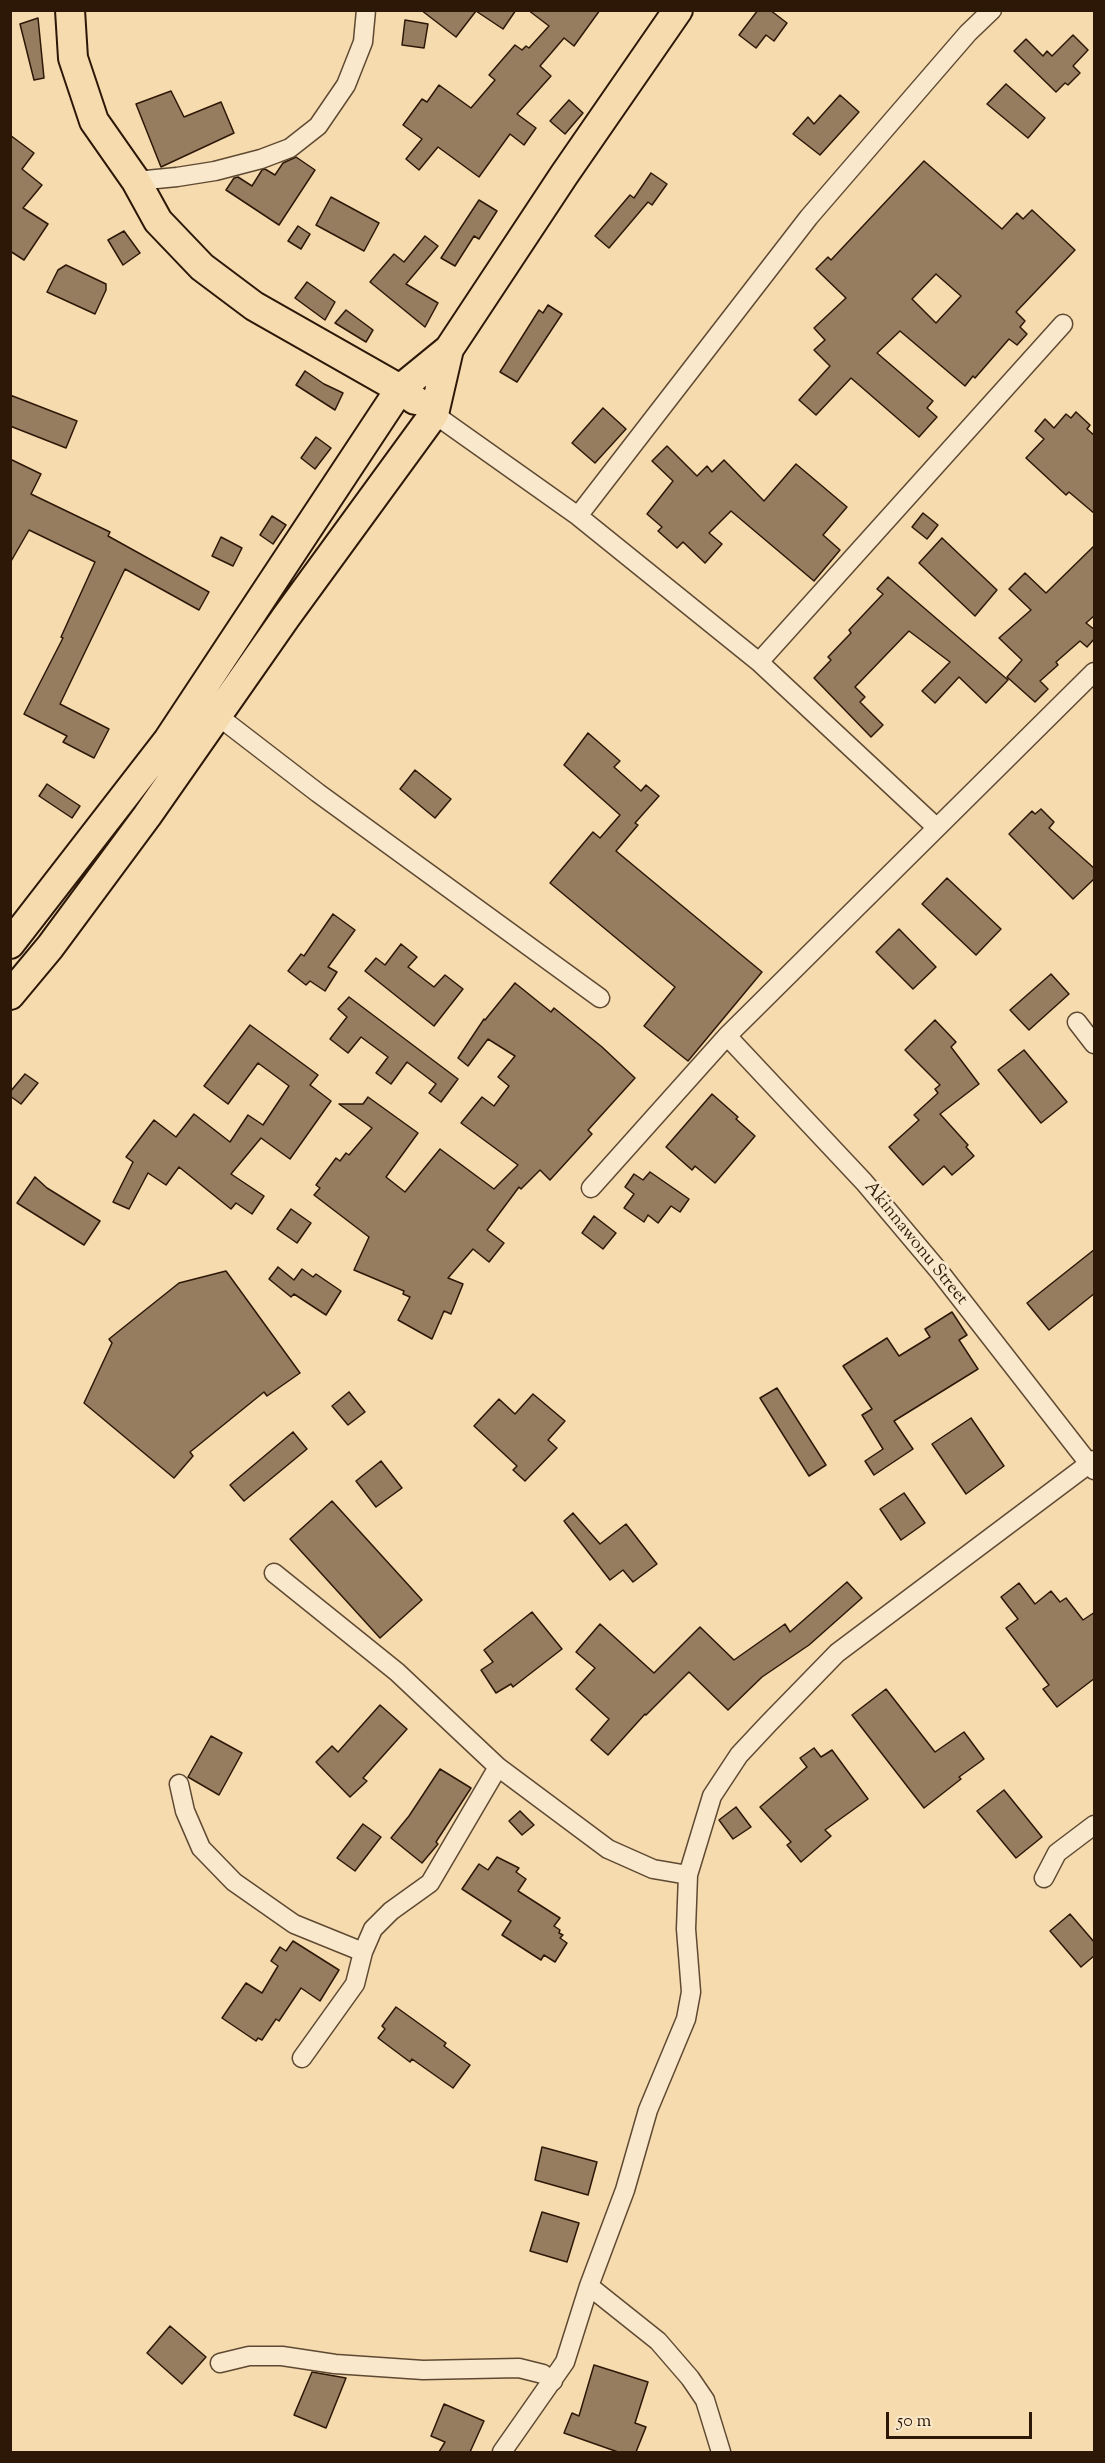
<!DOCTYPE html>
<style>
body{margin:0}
#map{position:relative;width:1105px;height:2463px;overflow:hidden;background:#f6dbaf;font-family:"Sorts Mill Goudy",serif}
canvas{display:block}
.frame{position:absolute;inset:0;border:12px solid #2d1808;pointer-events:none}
.scale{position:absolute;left:886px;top:2412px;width:146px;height:27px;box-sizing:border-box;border:3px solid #2d1808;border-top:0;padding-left:8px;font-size:18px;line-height:21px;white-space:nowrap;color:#2d1808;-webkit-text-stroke:4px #f9e8cb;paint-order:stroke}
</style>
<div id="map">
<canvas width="1105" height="2463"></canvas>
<div class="frame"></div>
<div class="scale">50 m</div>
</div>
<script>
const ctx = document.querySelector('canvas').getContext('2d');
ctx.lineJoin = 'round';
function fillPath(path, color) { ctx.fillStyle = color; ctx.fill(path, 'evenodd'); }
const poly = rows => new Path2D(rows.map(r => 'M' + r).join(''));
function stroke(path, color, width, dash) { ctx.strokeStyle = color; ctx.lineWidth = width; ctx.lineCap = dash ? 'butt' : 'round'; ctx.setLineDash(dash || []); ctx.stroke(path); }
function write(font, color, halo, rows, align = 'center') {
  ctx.font = font + ' "Sorts Mill Goudy",serif'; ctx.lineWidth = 6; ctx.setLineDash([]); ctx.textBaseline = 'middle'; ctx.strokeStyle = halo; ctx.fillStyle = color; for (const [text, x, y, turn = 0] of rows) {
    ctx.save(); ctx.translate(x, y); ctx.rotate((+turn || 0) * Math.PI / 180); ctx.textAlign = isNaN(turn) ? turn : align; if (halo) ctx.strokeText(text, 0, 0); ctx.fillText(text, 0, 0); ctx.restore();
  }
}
const building = poly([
 [421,10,516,10,503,29,476,11,456,37,421,10],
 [528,10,600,10,574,46,564,38,540,66,551,76,517,114,536,128,524,145,510,134,479,177,438,147,419,170,406,159,422,139,403,125,422,99,427,102,439,85,471,108,495,80,489,75,515,45,522,50,526,46,529,48,549,26,528,10],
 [758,10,770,10,787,23,774,41,766,35,756,48,739,35,758,10],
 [38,18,44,78,34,80,20,24,38,18],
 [405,20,428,24,424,48,402,45,405,20],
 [1073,35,1088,50,1073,66,1080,73,1068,85,1065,83,1056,92,1014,51,1026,39,1043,56,1047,51,1052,56,1073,35],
 [1006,84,1045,118,1028,138,987,104,1006,84],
 [171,91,184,117,221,102,234,133,161,167,136,104,171,91],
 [840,95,859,112,820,155,793,134,808,117,814,124,840,95],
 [569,100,583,113,565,134,550,121,569,100],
 [10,135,34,153,22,169,42,185,23,208,48,224,24,260,10,251,10,135],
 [296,157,315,170,279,225,226,190,234,178,238,177,252,186,262,170,265,169,275,175,283,163,296,157],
 [924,161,1002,229,1017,213,1023,219,1032,210,1075,250,1016,312,1025,321,1020,327,1027,334,1017,345,1009,339,975,378,973,376,965,386,900,331,877,353,933,401,927,408,937,417,919,437,851,378,816,415,799,400,830,366,814,350,825,340,814,328,846,298,816,269,828,257,831,260,924,161],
 [936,274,961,296,936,323,912,299,936,274],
 [651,173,667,184,652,205,648,202,609,248,595,236,630,195,634,198,651,173],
 [331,197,379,223,364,251,316,225,331,197],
 [479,200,497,211,479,239,474,236,455,266,441,258,479,200],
 [298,226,310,234,301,249,288,241,298,226],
 [124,231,140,253,123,265,108,240,124,231],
 [425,236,438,246,406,284,438,303,425,327,370,282,394,254,404,262,425,236],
 [66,265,106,284,106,290,95,314,47,292,58,270,66,265],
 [307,282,335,302,325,320,295,298,307,282],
 [548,305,562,314,517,382,500,372,539,310,543,313,548,305],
 [346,310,373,330,366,342,335,323,346,310],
 [305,371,324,384,343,393,335,410,296,385,305,371],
 [10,395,77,421,66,448,10,426,10,395],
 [603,408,626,429,595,463,572,443,603,408],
 [1076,412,1090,425,1087,429,1095,436,1095,514,1069,492,1066,495,1026,458,1044,439,1035,431,1045,419,1054,428,1066,414,1071,418,1076,412],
 [316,437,331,448,315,469,301,458,316,437],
 [667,446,697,476,707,466,712,472,724,460,764,501,796,464,847,507,823,535,840,550,814,581,731,511,709,533,722,544,705,563,683,542,677,548,658,531,662,527,647,514,673,481,652,461,667,446],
 [10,459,41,474,31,494,110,532,108,536,209,592,199,610,125,569,60,704,109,729,94,758,63,742,67,736,24,714,63,638,61,637,95,562,29,530,10,563,10,459],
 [923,513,938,525,927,539,912,527,923,513],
 [272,516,286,525,273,544,260,535,272,516],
 [221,537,242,548,233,566,212,556,221,537],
 [942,538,997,590,975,616,919,563,942,538],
 [1095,545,1095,615,1086,623,1095,630,1095,638,1087,647,1080,641,1056,662,1058,665,1040,681,1048,689,1035,702,1007,677,1022,660,999,638,1031,610,1009,589,1025,573,1046,593,1095,545],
 [888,577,1008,680,986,703,959,677,935,703,922,691,950,662,909,631,855,687,865,697,860,702,883,725,871,737,814,678,831,660,828,657,851,633,849,630,883,594,877,589,888,577],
 [588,733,620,761,614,767,641,791,646,785,659,796,635,823,638,825,616,851,762,972,688,1061,644,1026,675,987,550,883,593,832,600,838,620,815,564,765,588,733],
 [415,770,451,799,435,818,400,789,415,770],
 [47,784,80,806,72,818,39,796,47,784],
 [1041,809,1054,822,1049,828,1095,869,1095,878,1073,899,1009,834,1032,811,1035,814,1041,809],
 [947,878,1001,929,976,955,922,904,947,878],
 [333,914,355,930,328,967,337,972,325,991,310,981,306,985,288,971,301,954,304,956,333,914],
 [899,929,936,967,913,989,876,952,899,929],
 [401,944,417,957,408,967,434,987,445,975,463,989,434,1026,365,971,376,958,385,965,401,944],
 [1051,974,1069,994,1029,1030,1010,1010,1051,974],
 [515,983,551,1012,554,1008,602,1047,635,1078,588,1130,592,1134,550,1180,540,1170,521,1189,519,1187,487,1230,504,1243,489,1262,473,1249,448,1278,463,1284,451,1314,444,1311,432,1339,398,1320,410,1297,403,1294,404,1291,354,1270,369,1237,314,1195,320,1188,316,1185,336,1158,340,1161,346,1153,349,1155,372,1128,339,1104,363,1104,368,1097,418,1133,386,1177,405,1192,440,1149,494,1189,518,1165,461,1123,482,1097,494,1106,509,1086,498,1077,515,1056,488,1039,468,1066,458,1058,484,1019,485,1020,515,983],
 [349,997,458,1079,441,1102,429,1093,436,1084,407,1062,391,1084,376,1073,388,1057,361,1037,348,1053,330,1039,347,1017,338,1009,349,997],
 [935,1020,956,1042,951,1047,979,1084,940,1114,968,1145,966,1147,974,1156,952,1175,944,1166,923,1185,889,1147,919,1120,914,1115,938,1093,935,1089,940,1085,905,1050,935,1020],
 [250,1025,318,1075,310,1085,331,1101,290,1159,261,1138,231,1174,264,1196,252,1214,236,1203,231,1209,179,1167,166,1185,148,1173,129,1209,113,1202,133,1162,126,1157,154,1120,176,1137,194,1114,230,1142,248,1115,263,1125,289,1086,258,1063,228,1104,204,1086,250,1025],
 [1024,1050,1067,1102,1041,1123,998,1070,1024,1050],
 [25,1074,38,1083,21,1104,10,1096,10,1092,25,1074],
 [712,1094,738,1117,736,1119,755,1136,715,1183,695,1166,692,1170,666,1147,712,1094],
 [650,1172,689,1199,680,1212,671,1206,658,1223,648,1215,644,1222,624,1208,634,1194,625,1187,634,1174,643,1180,650,1172],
 [35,1177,47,1188,100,1221,84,1245,17,1203,35,1177],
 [291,1209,311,1223,297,1243,277,1229,291,1209],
 [594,1216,616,1233,603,1249,582,1233,594,1216],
 [1095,1249,1095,1293,1049,1330,1027,1303,1095,1249],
 [278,1267,294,1280,302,1269,313,1277,316,1274,341,1291,326,1315,294,1294,291,1297,269,1279,278,1267],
 [226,1271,300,1373,267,1396,264,1392,190,1452,193,1456,174,1478,84,1403,112,1343,109,1339,179,1283,226,1271],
 [952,1312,967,1335,959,1340,978,1369,894,1421,913,1449,874,1475,865,1461,883,1449,862,1415,872,1409,843,1366,887,1338,899,1356,930,1337,925,1329,952,1312],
 [777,1388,826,1465,809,1476,760,1398,777,1388],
 [349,1392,365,1412,348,1425,332,1406,349,1392],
 [533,1394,565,1421,548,1440,557,1448,525,1481,513,1470,517,1466,474,1426,499,1399,515,1414,533,1394],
 [971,1418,1004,1466,966,1494,932,1444,971,1418],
 [293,1432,307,1449,244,1501,230,1485,293,1432],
 [381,1461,402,1488,376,1507,356,1481,381,1461],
 [904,1493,925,1523,901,1540,880,1509,904,1493],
 [332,1501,422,1600,380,1638,290,1539,332,1501],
 [573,1513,600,1544,626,1524,657,1564,633,1582,623,1570,610,1580,564,1521,573,1513],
 [847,1582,862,1598,809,1645,762,1677,728,1710,689,1672,646,1715,645,1714,608,1755,591,1740,609,1719,576,1689,595,1668,576,1652,600,1624,654,1673,700,1627,734,1660,785,1624,790,1632,847,1582],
 [1019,1583,1035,1604,1051,1591,1060,1602,1066,1598,1083,1620,1095,1612,1095,1678,1057,1707,1043,1689,1049,1685,1006,1628,1018,1619,1001,1597,1019,1583],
 [532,1612,562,1649,513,1687,511,1684,496,1693,481,1670,493,1662,484,1650,532,1612],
 [886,1689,935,1752,964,1732,984,1759,959,1777,961,1779,924,1808,852,1715,886,1689],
 [380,1705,407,1729,363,1778,367,1781,350,1797,316,1762,332,1746,338,1752,380,1705],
 [211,1736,242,1753,219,1795,188,1777,211,1736],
 [814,1748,821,1757,832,1750,868,1799,825,1830,831,1836,801,1862,787,1845,791,1842,760,1807,807,1767,800,1758,814,1748],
 [440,1769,471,1788,436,1842,438,1844,422,1863,391,1838,409,1816,440,1769],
 [1004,1790,1042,1837,1016,1858,977,1811,1004,1790],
 [736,1807,751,1827,733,1839,719,1820,736,1807],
 [520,1811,534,1825,522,1835,509,1821,520,1811],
 [363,1824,381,1837,355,1871,337,1858,363,1824],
 [497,1857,519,1868,516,1872,526,1879,518,1891,560,1918,554,1926,560,1930,559,1933,563,1935,560,1938,567,1943,555,1962,544,1955,541,1960,502,1935,511,1921,462,1889,479,1864,488,1870,497,1857],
 [1070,1914,1095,1943,1095,1955,1081,1967,1050,1931,1070,1914],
 [293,1941,339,1970,320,2001,301,1988,279,2021,276,2019,262,2040,258,2038,256,2041,222,2018,246,1983,262,1993,278,1966,271,1961,280,1947,286,1951,293,1941],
 [396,2007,446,2043,444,2046,470,2065,453,2088,412,2059,410,2062,378,2038,385,2029,382,2026,396,2007],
 [542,2147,597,2162,588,2195,535,2180,542,2147],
 [542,2212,579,2223,567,2262,530,2251,542,2212],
 [170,2326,206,2357,182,2384,147,2353,170,2326],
 [594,2365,648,2382,635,2423,646,2427,636,2452,618,2452,564,2433,572,2413,579,2416,594,2365],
 [312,2372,346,2378,326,2428,294,2415,312,2372],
 [444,2404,484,2421,470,2452,439,2452,445,2442,431,2436,444,2404]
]);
const street = poly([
 [136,181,177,177,215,171,261,159,290,148,318,126,346,85,363,42,366,10],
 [434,414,578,516,759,662,936,827],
 [578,516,809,217,968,33,992,10],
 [759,662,1063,324],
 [218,716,318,793,600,998],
 [1077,1022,1094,1044],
 [727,1036,864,1182,939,1271,1094,1470],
 [591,1188,727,1036,1094,672],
 [274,1573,397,1672,498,1767,608,1849,653,1869,688,1875,712,1796,739,1755,768,1724,837,1653,1094,1460],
 [179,1784,185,1811,201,1848,234,1882,294,1924,363,1952],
 [1044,1878,1057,1853,1094,1825],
 [302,2058,355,1984,363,1952,373,1929,391,1911,430,1883,498,1767],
 [589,2286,658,2341,690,2378,705,2400,721,2452],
 [220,2363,249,2356,282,2356,335,2364,423,2370,519,2368,543,2374,553,2381],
 [502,2452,565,2362,589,2286,625,2190,648,2110,686,2019,691,1992,686,1929,688,1875]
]);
const primary = poly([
 [70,10,73,58,94,121,136,181,158,221,202,267,254,306,400,389,415,400],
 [10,944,168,740,400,389,449,349,564,175,678,10],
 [10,995,50,947,147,816,286,617,434,414,449,349]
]);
const streetNames = [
 ["Akinnawonu Street",915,1244,51]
];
fillPath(building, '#967d5f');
stroke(building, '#2d1808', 1.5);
stroke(street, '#5f4932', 21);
stroke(primary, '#2d1808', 32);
stroke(street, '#f9e8cb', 18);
stroke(primary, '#f6dbaf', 28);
write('18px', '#2d1808', '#f9e8cb', streetNames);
</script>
